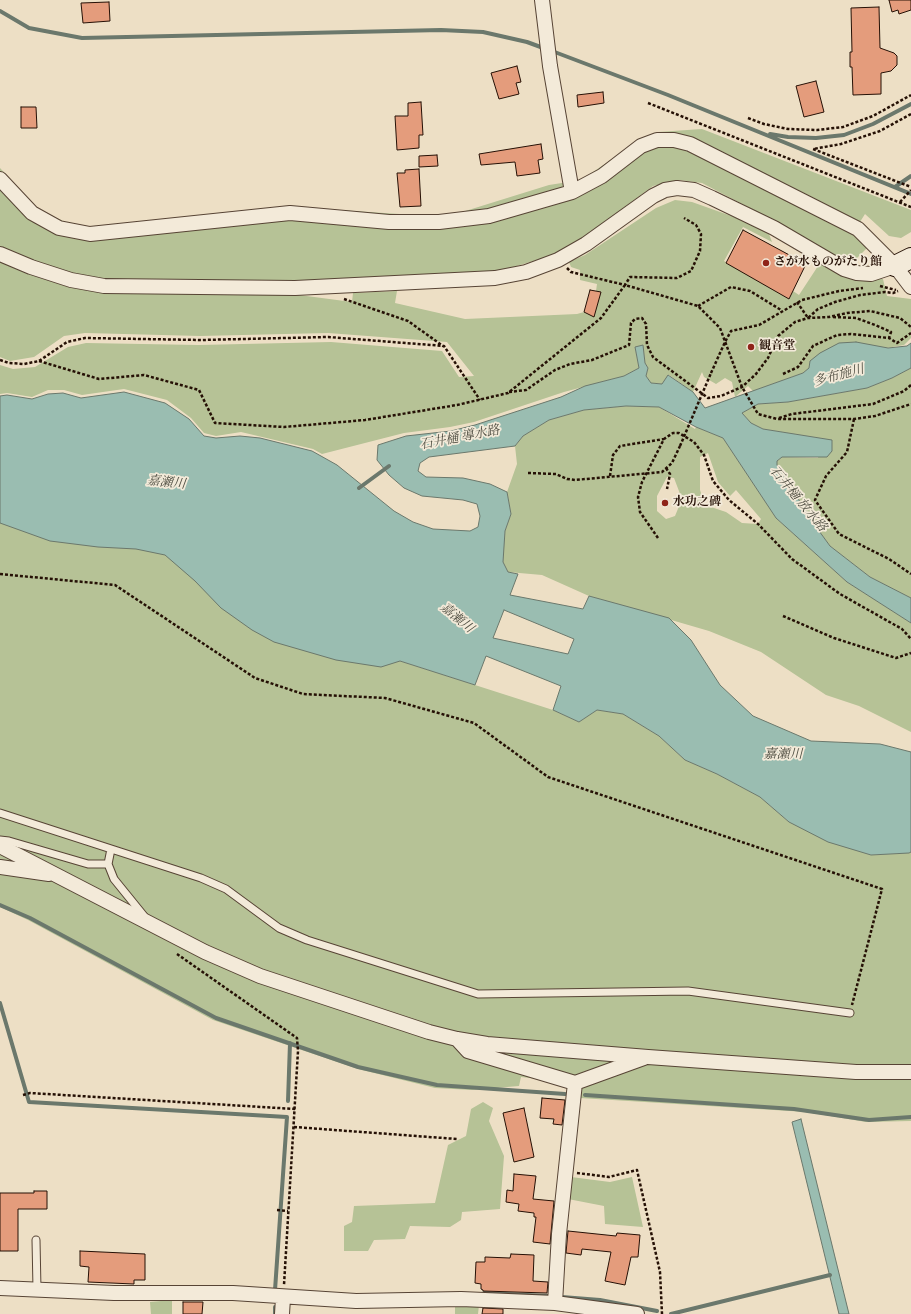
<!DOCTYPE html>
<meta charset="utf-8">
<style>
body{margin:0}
canvas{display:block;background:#eddfc5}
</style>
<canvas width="911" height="1314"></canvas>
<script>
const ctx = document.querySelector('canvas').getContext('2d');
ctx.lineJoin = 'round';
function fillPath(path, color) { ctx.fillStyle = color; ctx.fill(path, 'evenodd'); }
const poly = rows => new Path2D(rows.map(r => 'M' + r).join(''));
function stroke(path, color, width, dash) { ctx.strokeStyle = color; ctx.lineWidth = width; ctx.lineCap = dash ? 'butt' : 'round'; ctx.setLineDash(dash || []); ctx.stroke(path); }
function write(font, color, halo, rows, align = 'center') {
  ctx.font = font + ' "Sorts Mill Goudy","Noto Serif JP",serif'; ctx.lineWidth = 3.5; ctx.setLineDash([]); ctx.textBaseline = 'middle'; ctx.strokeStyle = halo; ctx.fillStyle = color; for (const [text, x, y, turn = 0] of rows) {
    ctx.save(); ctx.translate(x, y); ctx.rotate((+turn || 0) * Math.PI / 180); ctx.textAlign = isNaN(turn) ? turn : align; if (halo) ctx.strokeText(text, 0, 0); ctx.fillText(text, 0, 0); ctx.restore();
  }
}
const green = poly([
 [702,129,911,210,911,232,901,238,889,236,865,214,853,233,868,247,850,265,780,224,702,183,680,180,653,186,582,239,553,255,497,272,299,295,352,302,353,293,397,291,395,303,465,319,577,314,584,312,594,316,601,292,596,291,597,284,580,280,580,270,571,267,569,262,585,255,656,208,675,200,692,202,737,218,769,234,772,242,743,227,724,261,789,299,793,291,799,295,820,263,846,276,859,279,883,279,887,296,911,299,911,338,904,345,810,361,809,369,803,373,753,391,748,386,735,397,732,382,725,378,716,384,704,377,702,372,693,392,669,375,662,384,651,383,646,376,648,368,645,363,643,345,635,347,639,368,624,376,564,392,474,422,450,427,404,433,322,454,313,449,241,432,216,436,204,433,191,418,167,400,124,389,82,395,64,390,48,390,32,397,7,393,0,394,0,365,13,369,35,367,68,347,86,343,199,345,331,342,442,351,459,377,474,376,447,342,328,333,200,336,85,333,64,336,34,357,10,361,0,357,0,168,41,212,83,229,292,207,446,217,549,185,581,180,642,139,658,132],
 [911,368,911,598,870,577,830,546,814,524,777,465,777,461,782,457,818,458,822,439,763,429,751,423,742,413,758,404,788,402,867,388,892,378],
 [626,406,659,407,695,429,696,427,723,438,776,518,847,582,911,623,911,732,859,706,826,695,761,652,709,631,589,596,542,575,508,572,503,562,503,545,505,531,511,514,507,492,517,464,515,446,523,436,549,420,584,410],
 [708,453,718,482,730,496,736,490,761,519,758,524,742,523,726,512,705,505,700,490,700,457],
 [667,477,674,478,682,499,675,516,666,519,657,511,657,496],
 [0,484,152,514,400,661,553,710,579,722,597,710,623,714,659,736,685,760,717,774,760,797,789,822,871,855,911,852,911,1121,866,1122,806,1112,580,1098,556,1081,521,1077,519,1086,472,1090,435,1088,358,1069,213,1020,28,920,0,907],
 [483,1102,493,1108,489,1121,504,1156,500,1209,462,1212,461,1220,450,1227,410,1226,405,1239,374,1240,368,1251,344,1251,344,1226,352,1222,354,1206,435,1203,448,1145,466,1136,471,1109],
 [571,1177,610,1182,632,1177,643,1227,605,1224,604,1206,568,1199],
 [172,1300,172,1314,151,1314,150,1302],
 [455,1304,479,1305,478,1314,455,1314]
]);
const water = poly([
 [856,342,888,348,907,346,911,343,911,368,892,378,867,388,788,402,758,404,742,413,751,423,763,429,832,440,832,451,827,457,782,457,777,461,777,465,814,524,830,546,870,577,911,598,911,623,847,582,776,518,723,438,696,427,659,407,626,406,584,410,549,420,523,436,515,446,429,457,420,463,418,471,426,477,463,478,490,484,507,492,511,514,505,531,503,562,508,572,518,574,510,595,583,609,589,596,669,618,691,640,720,685,753,716,811,741,880,744,911,752,911,852,909,853,871,855,828,842,789,822,760,797,717,774,685,760,659,736,623,714,597,710,579,722,553,710,561,686,486,656,475,685,400,661,381,667,336,660,274,642,252,630,221,608,195,581,165,555,136,549,98,547,50,541,0,523,0,396,7,395,32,399,48,394,63,393,81,398,124,392,165,403,189,419,204,436,216,438,240,436,260,438,312,451,337,465,394,511,413,522,433,529,470,531,478,527,480,516,477,504,463,500,422,496,404,488,389,475,377,460,378,445,406,436,451,431,475,425,561,397,585,386,624,376,639,368,635,347,643,345,645,363,648,368,646,376,651,383,662,384,668,375,693,392,705,408,803,373,809,368,810,361,820,353,839,343,856,342],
 [504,610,574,639,568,654,493,638,504,610],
 [801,1119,849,1314,839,1314,792,1122,801,1119]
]);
const stream = poly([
 [0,11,29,28,82,38,441,30,483,32,527,42,546,49],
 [552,51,668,95,911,194],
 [770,134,788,137,816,138,844,135,873,124,911,104],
 [895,187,911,176],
 [359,488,389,466],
 [0,905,30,918,216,1018,358,1067,437,1085,565,1094],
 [0,1003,29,1102,287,1117,275,1290,272,1290],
 [585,1095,794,1109,869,1120,911,1117],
 [288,1101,290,1043],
 [484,1293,549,1296],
 [562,1297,600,1300,657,1311],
 [275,1314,275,1307],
 [671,1314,830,1275]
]);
const building = poly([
 [889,0,911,0,911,10,899,14,898,10,892,12,889,0],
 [109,2,110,21,83,23,81,3,109,2],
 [879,7,880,48,894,53,897,56,897,65,891,71,881,73,881,94,853,95,852,67,850,67,850,52,852,52,851,8,879,7],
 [517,66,521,82,516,83,519,94,499,99,491,73,517,66],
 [816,81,824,112,804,117,796,86,816,81],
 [603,92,604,103,578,107,577,95,603,92],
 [421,102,423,135,419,135,419,148,397,150,395,116,408,116,408,103,421,102],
 [21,107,36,107,37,128,21,128,21,107],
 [541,144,543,159,538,160,540,173,517,176,515,162,481,165,479,154,541,144],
 [437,155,438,166,419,167,419,156,437,155],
 [419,169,421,206,400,207,397,173,405,173,405,170,419,169],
 [743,230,806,264,789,299,726,263,743,230],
 [590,290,601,292,594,317,584,312,590,290],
 [542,1098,565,1100,562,1125,553,1124,554,1119,540,1118,542,1098],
 [524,1108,534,1157,514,1162,503,1113,524,1108],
 [514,1174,536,1176,533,1199,554,1201,550,1244,533,1242,536,1217,534,1217,534,1213,518,1211,519,1204,506,1202,507,1190,513,1191,514,1174],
 [34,1191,47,1191,47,1209,18,1209,18,1251,0,1251,0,1193,34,1193,34,1191],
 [568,1231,616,1236,617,1233,640,1235,638,1257,631,1257,625,1285,605,1281,611,1252,582,1249,581,1255,566,1253,568,1231],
 [80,1251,145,1254,145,1280,134,1280,134,1284,88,1282,89,1267,80,1266,80,1251],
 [511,1254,534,1255,533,1281,548,1282,547,1293,483,1291,483,1290,481,1289,481,1284,475,1283,476,1262,485,1262,485,1257,510,1258,511,1254],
 [183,1302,203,1302,202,1314,183,1314,183,1302],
 [483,1308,503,1309,503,1314,482,1314,483,1308]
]);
const path = poly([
 [648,103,911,207],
 [911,114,880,131,841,144,813,149,911,187],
 [748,118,764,124,788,129,817,130,843,127,873,116,911,95],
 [900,202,911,190],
 [567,268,571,272,625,285,630,277,677,278,691,271,700,251,701,234,696,225,684,218],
 [880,286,896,290],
 [344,299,408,321,443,346],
 [797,302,808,318,818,309,835,302,860,295,885,292,893,293,898,291],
 [698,306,731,287,750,291,781,310],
 [833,317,856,318,875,325,891,332,889,338],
 [0,360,9,363,24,364,39,361,67,342,85,338,201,340,328,337,444,346,480,400],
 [39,361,99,379,144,375,199,390,215,423,284,427,365,420,457,405,508,393,601,318,625,285,698,306,720,328,742,387,758,414,777,419,854,419,875,416,911,404],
 [711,373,725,342,731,331,759,325,802,300,839,291,863,288],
 [783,374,798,367,813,346,837,335,851,334,889,338,897,343,911,333],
 [509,392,526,390,555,370,570,364,592,360,629,345,631,323,635,319,642,318,646,324,647,345,653,357,708,398,721,396,742,387,756,374,768,358,778,336,795,322,808,318,829,317,847,313,870,311,900,318,911,327],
 [779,418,792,414,873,404,904,391,911,385],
 [854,419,847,452,826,476,815,500,839,534,889,559,911,574],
 [666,468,670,474,667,489],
 [528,473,556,474,567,479,575,480,662,472,672,463,680,446],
 [610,476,613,455,620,446,664,439],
 [658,538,640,512,638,497,642,482,664,439,673,433,679,433,694,442,704,455,713,481,729,500,758,524,792,559,840,594,902,629,911,639],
 [0,574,115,585,255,678,303,694,385,698,474,723,548,777,882,889,852,1005],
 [783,616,834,638,896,658,911,653],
 [177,954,297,1038,298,1051,284,1285],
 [23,1095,30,1093,295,1109],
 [294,1127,457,1139],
 [577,1173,609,1177,637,1170,660,1272,662,1314],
 [277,1210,288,1211]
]);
const lane = poly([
 [0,813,201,878,226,889,279,928,307,940,478,994,688,991,850,1013],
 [0,840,9,841,88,864,108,864],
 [111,849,108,864,114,879,144,916],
 [36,1240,37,1289]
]);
const street = poly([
 [542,0,550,66,572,192],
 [0,179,32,213,59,228,90,234,290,213,389,222,439,222,489,216,572,192,602,176,641,146,657,140,674,140,690,144,858,229,895,266,911,287],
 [0,254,31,267,71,280,104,286,295,288,495,278,526,272,558,260,586,244,653,196,665,190,677,188,694,190,712,198,774,228,844,269,857,273,871,274,895,266],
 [0,846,205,952,260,976,429,1032,457,1039,487,1044,648,1057,856,1072,911,1072],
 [0,867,49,874],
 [457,1039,468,1051,575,1083,644,1058],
 [0,1288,114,1293,233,1293,356,1301,461,1299,555,1303,637,1314],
 [555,1303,559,1234,575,1083],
 [282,1314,283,1298]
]);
const secondary = poly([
 [895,266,911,258]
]);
const pathBridge = poly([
 [680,446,711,373]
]);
const markers = [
 [766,263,4,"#8f2418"],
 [751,347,4,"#8f2418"],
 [665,503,4,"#8f2418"]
];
const poiNames = [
 ["さが水ものがたり館",774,263],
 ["観音堂",759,347],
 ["水功之碑",673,503]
];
const waterNames = [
 ["多布施川",839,377,-15],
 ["石井樋 導水路",460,439,-11],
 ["嘉瀬川",166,484,6],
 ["石井樋 放水路",797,500,50],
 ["嘉瀬川",456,619,40],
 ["嘉瀬川",783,756]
];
fillPath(green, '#b6c296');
fillPath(water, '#9abdb1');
stroke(water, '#6b786c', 1);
stroke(stream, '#6b786c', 4);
fillPath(building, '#e49c7c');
stroke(building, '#251005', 1);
stroke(lane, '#574435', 9);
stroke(street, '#574435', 16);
stroke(secondary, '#251005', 22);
stroke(path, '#251005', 2.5, [3, 2]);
stroke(lane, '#f3ead9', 7);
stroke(street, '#f3ead9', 14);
stroke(secondary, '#f3ead9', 20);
stroke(pathBridge, '#251005', 2.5, [3, 2]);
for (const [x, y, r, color] of markers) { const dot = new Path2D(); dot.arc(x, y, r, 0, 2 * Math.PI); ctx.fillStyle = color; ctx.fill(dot); stroke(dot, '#f3ead9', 1.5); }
write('bold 12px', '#251005', '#f3ead9', poiNames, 'left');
write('italic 13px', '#4e4d41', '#f3ead9', waterNames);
</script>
